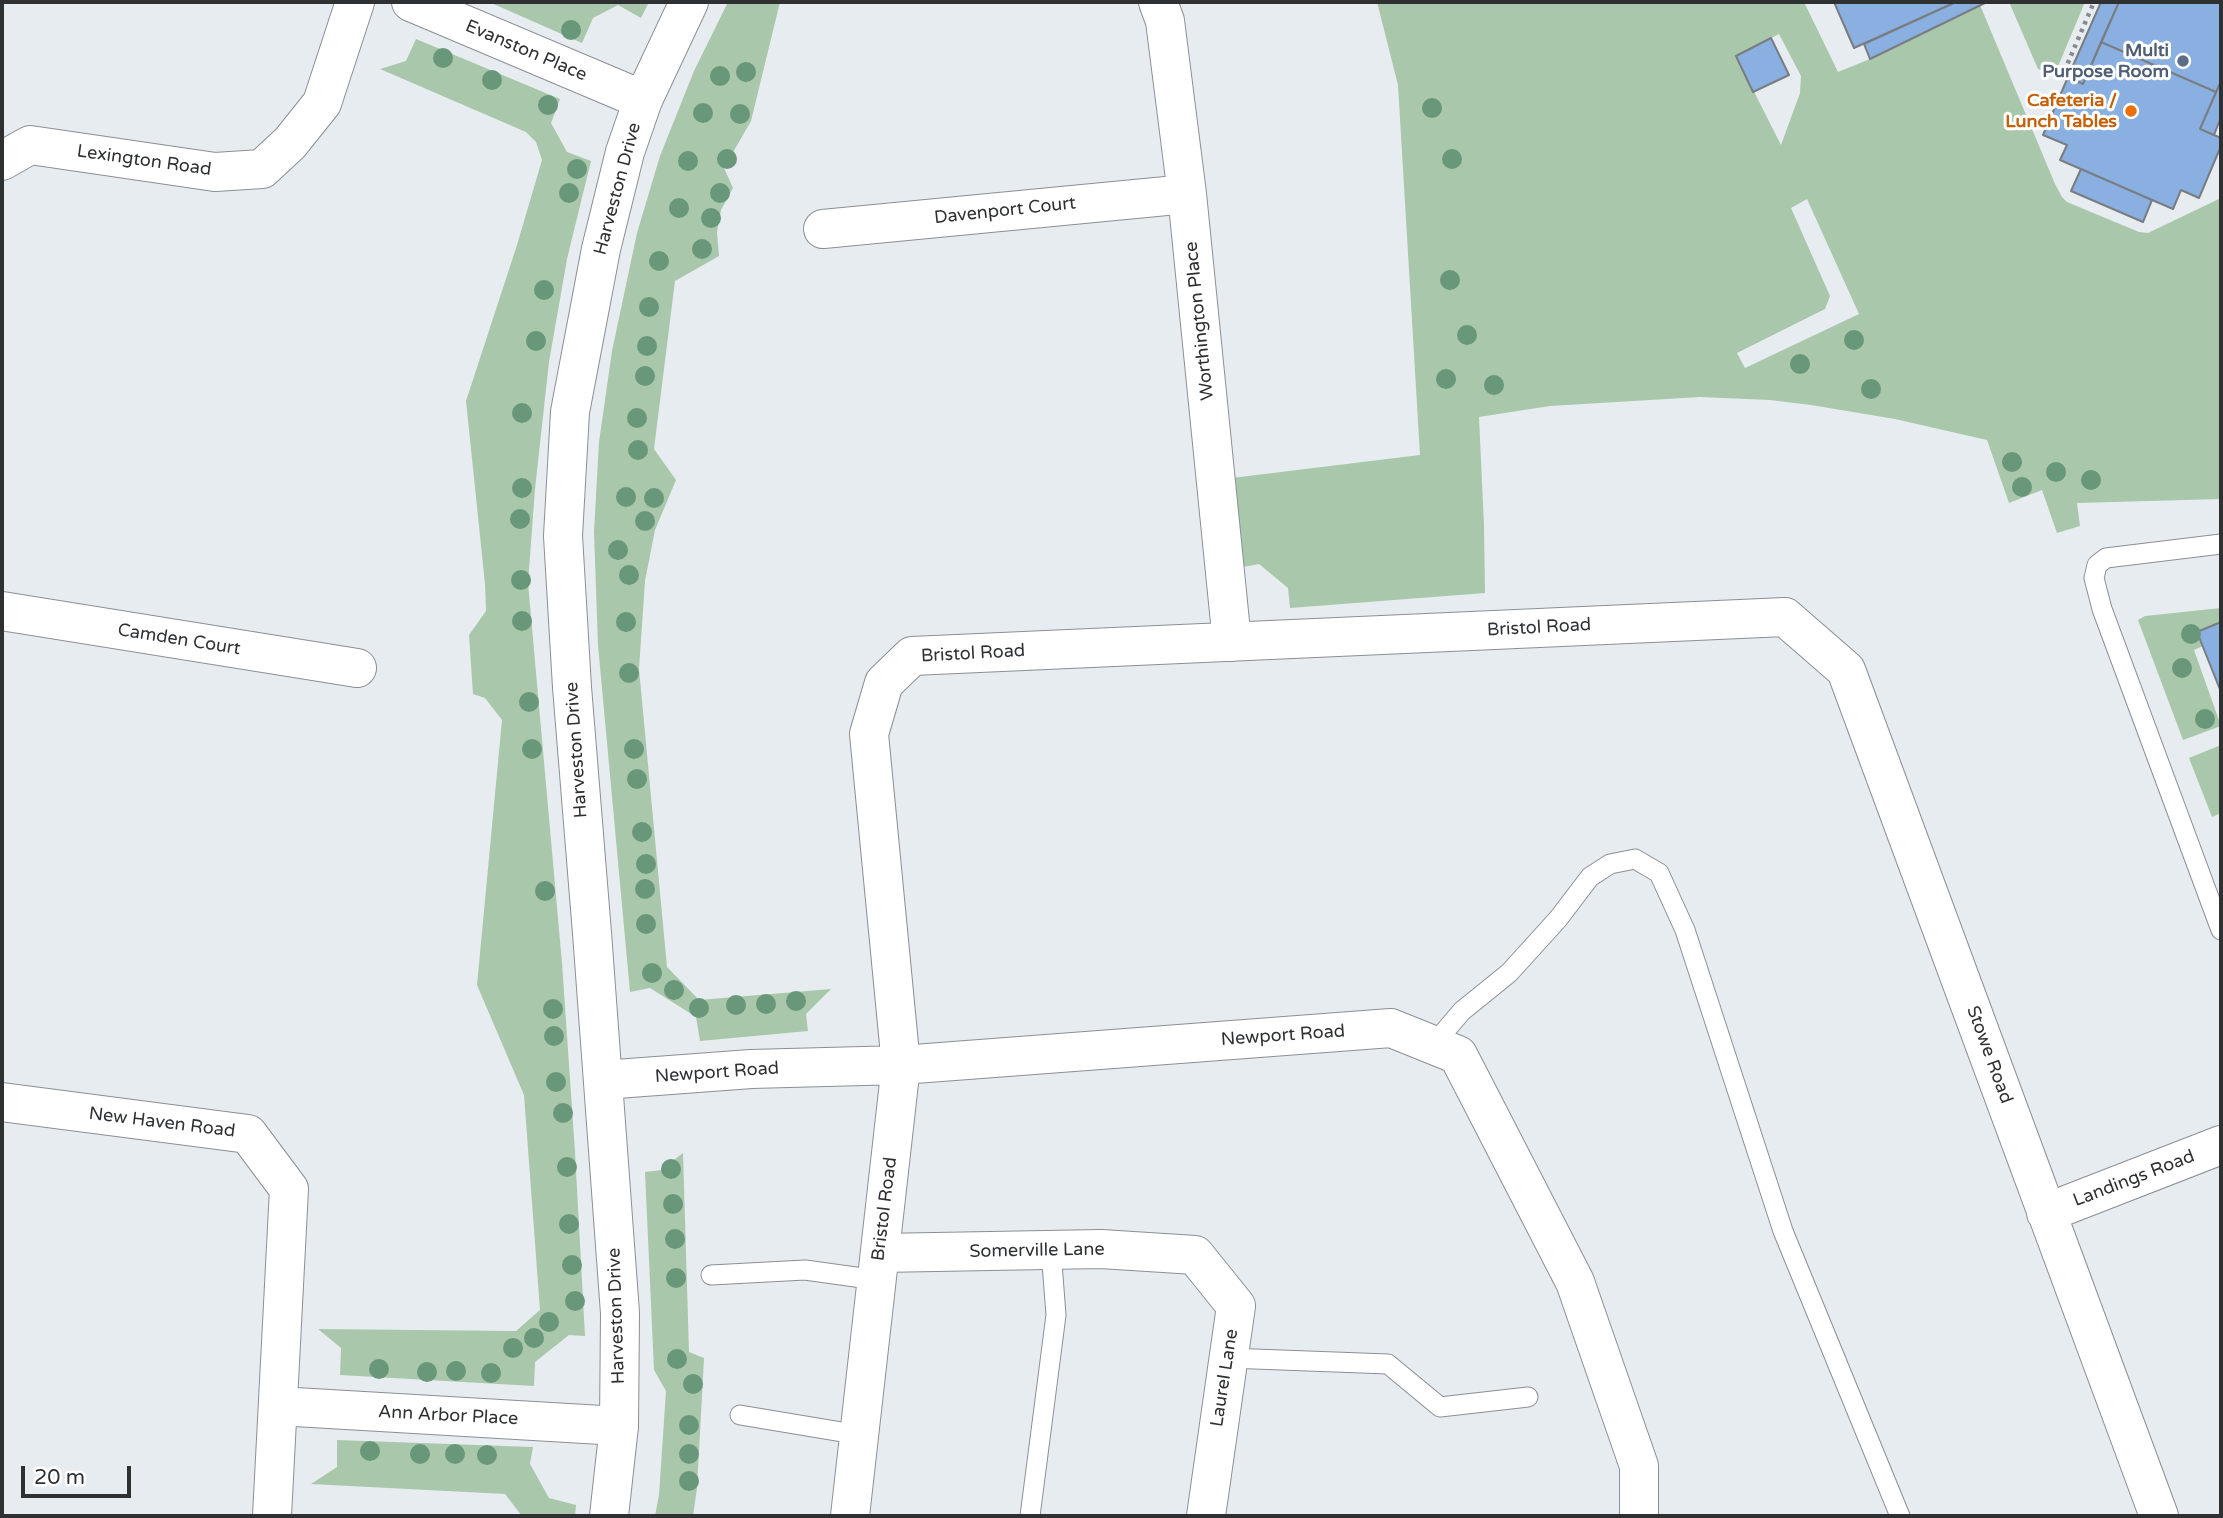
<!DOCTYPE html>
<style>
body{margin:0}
#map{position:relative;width:2223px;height:1518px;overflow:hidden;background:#e7ecf1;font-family:"Varela Round",sans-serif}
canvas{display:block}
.frame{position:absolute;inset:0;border:4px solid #2e3032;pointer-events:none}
.scale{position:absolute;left:21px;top:1466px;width:110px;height:32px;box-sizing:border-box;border:4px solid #2e3032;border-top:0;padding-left:9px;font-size:21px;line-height:24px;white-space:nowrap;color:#2e3032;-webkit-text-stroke:5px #fff;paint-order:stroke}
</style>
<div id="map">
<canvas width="2223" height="1518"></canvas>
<div class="frame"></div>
<div class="scale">20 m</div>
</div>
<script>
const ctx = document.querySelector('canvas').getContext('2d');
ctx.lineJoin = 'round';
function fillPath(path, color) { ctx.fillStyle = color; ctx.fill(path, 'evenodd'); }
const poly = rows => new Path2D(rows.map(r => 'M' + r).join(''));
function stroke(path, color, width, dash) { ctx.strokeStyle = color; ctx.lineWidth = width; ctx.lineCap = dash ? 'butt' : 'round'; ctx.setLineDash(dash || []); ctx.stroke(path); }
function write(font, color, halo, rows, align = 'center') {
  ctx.font = font + ' "Varela Round",sans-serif'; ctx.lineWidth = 6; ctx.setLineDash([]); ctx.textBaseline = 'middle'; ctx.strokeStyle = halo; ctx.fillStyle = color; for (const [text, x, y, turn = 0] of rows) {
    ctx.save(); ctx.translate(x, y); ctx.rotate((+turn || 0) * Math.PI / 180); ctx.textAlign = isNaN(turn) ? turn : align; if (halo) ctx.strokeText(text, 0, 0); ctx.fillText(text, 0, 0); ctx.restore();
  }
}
const green = poly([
 [489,2,649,2,641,18,618,5,593,18,582,43],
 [728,2,780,2,751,121,724,168,733,188,721,210,717,232,719,256,675,281,654,449,676,480,655,530,645,581,639,669,667,967,699,1000,831,989,806,1014,808,1031,700,1041,696,1017,650,988,630,992,598,645,594,532,599,442,612,351,637,233,660,156,694,71],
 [1377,2,1804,2,1838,72,1870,59,1980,5,2055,184,2062,197,2067,202,2139,232,2148,233,2221,198,2221,499,2077,503,2080,526,2057,533,2042,490,2009,503,1987,440,1895,419,1811,405,1770,400,1700,397,1550,406,1479,417,1484,526,1485,593,1290,608,1288,588,1259,564,1238,568,1232,478,1420,455,1398,85],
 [1779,34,1801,76,1800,93,1781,145,1736,56],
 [1807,199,1859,314,1745,368,1737,353,1825,309,1830,296,1791,208],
 [2009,2,2085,2,2054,76,2038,69],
 [416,39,560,99,551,123,567,152,591,161,567,259,549,362,535,489,528,583,562,963,575,1152,585,1336,569,1335,535,1362,534,1386,340,1375,341,1348,318,1329,516,1331,540,1310,524,1095,477,985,502,720,485,698,473,694,469,635,486,611,485,584,466,401,517,245,542,160,536,142,526,132,380,69,406,61],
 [2221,608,2221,622,2198,631,2203,646,2194,650,2221,726,2183,740,2138,620,2145,616],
 [2221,745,2221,813,2212,817,2189,758],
 [683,1153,689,1352,704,1358,697,1488,693,1516,655,1516,659,1495,666,1391,654,1370,645,1172,661,1170],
 [337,1440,533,1447,530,1464,549,1498,576,1505,575,1516,522,1516,505,1494,311,1484,337,1467]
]);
const building = poly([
 [1834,2,1956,2,1854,48,1834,2],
 [1956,2,1987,2,1870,59,1864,44,1956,2],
 [2101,2,2119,2,2083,84,2068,77,2101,2],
 [2119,2,2221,2,2221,81,2216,92,2101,42,2119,2],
 [1771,38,1789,75,1753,92,1736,56,1771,38],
 [2101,42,2216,92,2200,129,2221,138,2221,146,2199,198,2181,190,2173,209,2060,160,2067,145,2043,135,2068,77,2083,84,2101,42],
 [2221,81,2221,117,2214,135,2200,129,2221,81],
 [2081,169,2152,200,2143,222,2071,191,2081,169],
 [2221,622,2221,692,2197,632,2221,622]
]);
const path = poly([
 [2061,79,2094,2]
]);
const service = poly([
 [2221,544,2106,558,2097,565,2094,578,2102,609,2221,930],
 [1433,1045,1462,1011,1509,973,1558,919,1590,877,1610,864,1635,859,1659,873,1685,930,1783,1231,1900,1516],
 [711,1275,805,1270,877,1280],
 [1228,1358,1388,1364,1440,1407,1528,1397],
 [740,1415,860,1435],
 [1030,1516,1056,1315,1051,1250]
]);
const minor = poly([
 [411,2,643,100],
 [1158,2,1165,21,1187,194,1232,642],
 [2,161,30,145,215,172,262,169,290,143,322,103,355,2],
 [823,229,1187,194],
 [2,611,357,668],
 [603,1080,751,1069,901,1065,1391,1028,1458,1055,1575,1282,1639,1466,1639,1516],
 [2,1102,248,1134,289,1189,272,1516],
 [2046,1213,2221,1145],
 [880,1253,1101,1249,1195,1255,1236,1306,1206,1516],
 [278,1406,619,1426],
 [850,1516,901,1065,869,734,884,683,912,656,1785,617,1846,670,2159,1516]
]);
const tertiary = poly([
 [609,1516,619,1426,620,1313,592,933,572,687,563,536,570,412,601,249,625,152,643,100,689,2]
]);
const trees = [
 [571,30],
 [443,58],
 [746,72],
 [720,76],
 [492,80],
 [548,105],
 [1432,108],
 [703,113],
 [740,114],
 [727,159],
 [1452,159],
 [688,161],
 [577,169],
 [569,193],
 [720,193],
 [679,208],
 [711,218],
 [702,249],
 [659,261],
 [1450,280],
 [544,290],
 [649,307],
 [1467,335],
 [1854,340],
 [536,341],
 [647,346],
 [1800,364],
 [645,376],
 [1446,379],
 [1494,385],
 [1871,389],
 [522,413],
 [637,418],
 [638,450],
 [2012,462],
 [2056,472],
 [2091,480],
 [2022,487],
 [522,488],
 [626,497],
 [654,498],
 [520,519],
 [645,521],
 [618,550],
 [629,575],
 [521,580],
 [522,621],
 [626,622],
 [2191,634],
 [2182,668],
 [629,673],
 [529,702],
 [2205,719],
 [532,749],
 [634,749],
 [637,779],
 [642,832],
 [646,864],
 [645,889],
 [545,891],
 [646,924],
 [652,973],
 [674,990],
 [796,1001],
 [766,1004],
 [736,1005],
 [699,1008],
 [553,1009],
 [554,1036],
 [556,1082],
 [563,1113],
 [567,1167],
 [671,1169],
 [673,1204],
 [569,1224],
 [675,1239],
 [572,1265],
 [676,1278],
 [575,1301],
 [549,1322],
 [534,1338],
 [513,1348],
 [677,1359],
 [379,1369],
 [456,1371],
 [427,1372],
 [491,1373],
 [693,1384],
 [689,1425],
 [370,1451],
 [420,1454],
 [455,1454],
 [689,1454],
 [487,1455],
 [689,1481]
];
const markers = [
 [2183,61,7,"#5c6f8a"],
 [2131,111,7,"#e8710a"]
];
const streetNames = [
 ["Evanston Place",526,51,23],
 ["Lexington Road",144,161,8],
 ["Harveston Drive",618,189,-75],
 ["Davenport Court",1005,211,-6],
 ["Worthington Place",1200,321,-96],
 ["Bristol Road",1539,628,-3],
 ["Camden Court",179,640,9],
 ["Bristol Road",973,654,-3],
 ["Harveston Drive",577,750,-94],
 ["Newport Road",1283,1036,-4],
 ["Stowe Road",1989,1055,70],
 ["Newport Road",717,1073,-4],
 ["New Haven Road",162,1123,7],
 ["Landings Road",2134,1179,-21],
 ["Bristol Road",885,1209,-83],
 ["Somerville Lane",1037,1251,-1],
 ["Harveston Drive",617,1316,-92],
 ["Laurel Lane",1225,1378,-81],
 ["Ann Arbor Place",448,1416,3]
];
const serviceNames = [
 ["Multi",2169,51],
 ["Purpose Room",2169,72]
];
const foodNames = [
 ["Cafeteria /",2117,101],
 ["Lunch Tables",2117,122]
];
fillPath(green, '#a9c7aa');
fillPath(building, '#89b0e1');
stroke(building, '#797d82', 2);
stroke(service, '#8b8f95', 21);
stroke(minor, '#8b8f95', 40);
stroke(tertiary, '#8b8f95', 40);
stroke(path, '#868a8d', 4.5, [3.5, 5]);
stroke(service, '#fff', 19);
stroke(minor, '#fff', 38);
stroke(tertiary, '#fff', 38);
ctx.fillStyle = '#699779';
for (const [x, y] of trees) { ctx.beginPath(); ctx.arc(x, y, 10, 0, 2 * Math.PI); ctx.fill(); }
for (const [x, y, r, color] of markers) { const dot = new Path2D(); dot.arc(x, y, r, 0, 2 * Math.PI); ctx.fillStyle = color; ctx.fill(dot); stroke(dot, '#fff', 2.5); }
write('18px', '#2e3032', '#fff', streetNames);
write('bold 18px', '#4e5e75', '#fff', serviceNames, 'right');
write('bold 18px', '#c56008', '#fff', foodNames, 'right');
</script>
